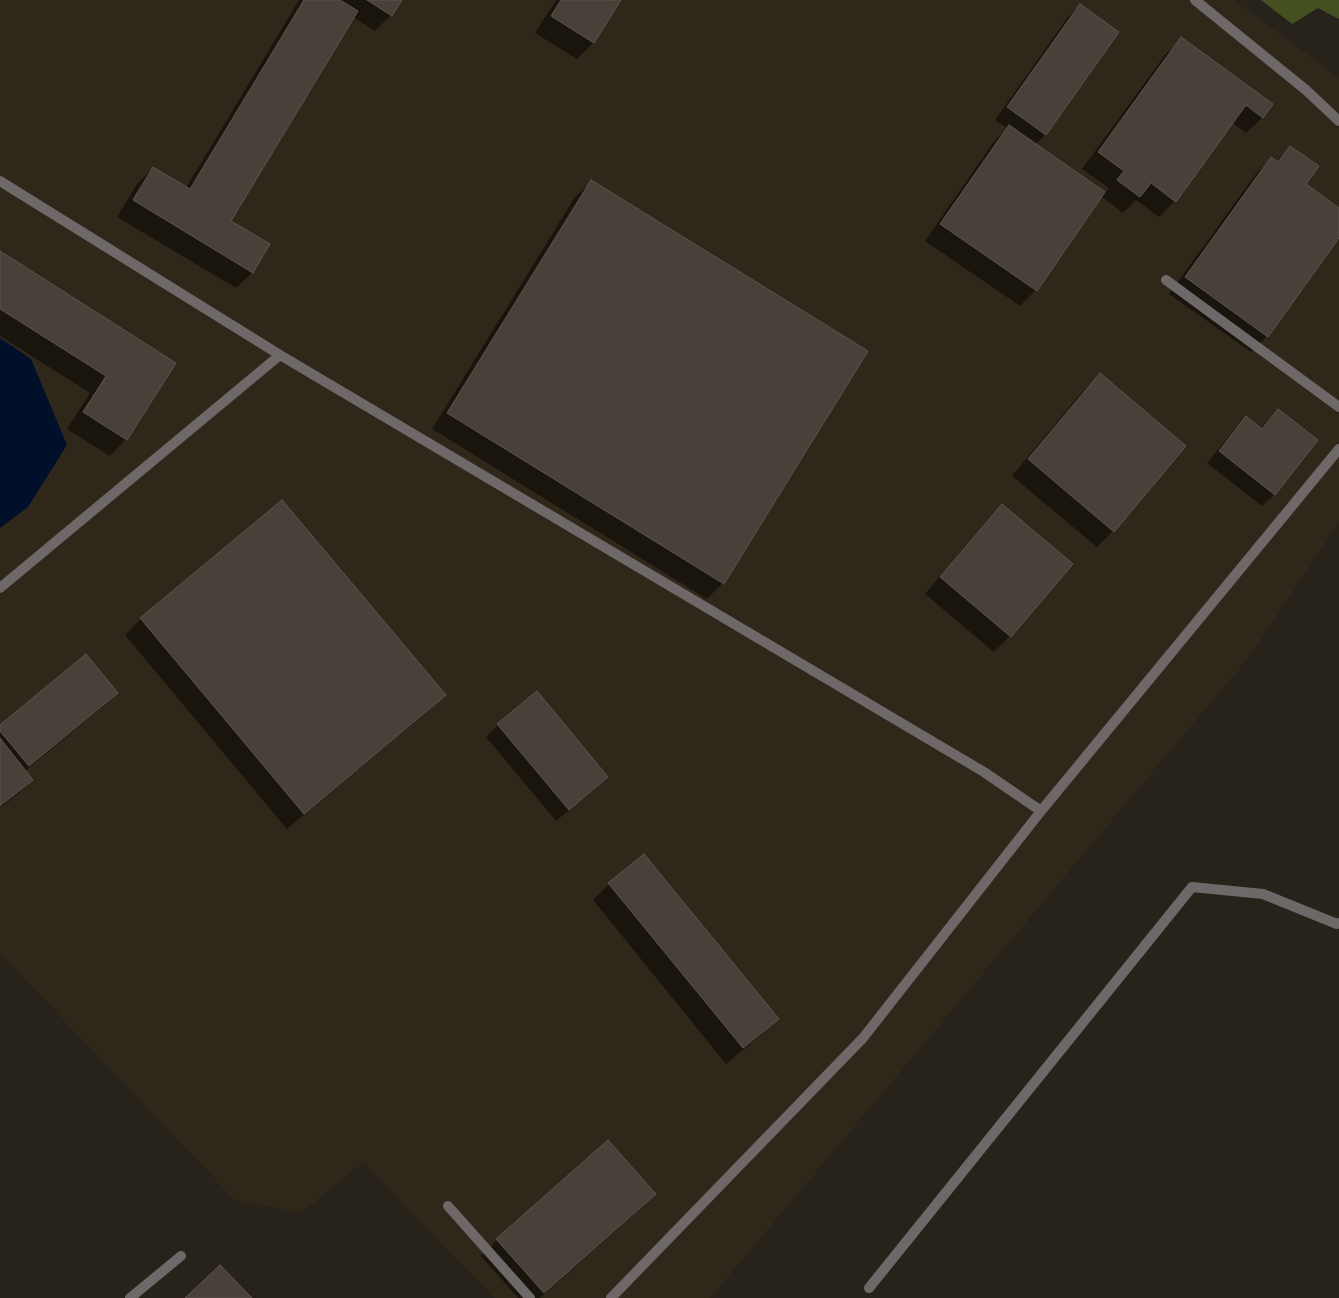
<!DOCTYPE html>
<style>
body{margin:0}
canvas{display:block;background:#27231b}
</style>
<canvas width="1339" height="1298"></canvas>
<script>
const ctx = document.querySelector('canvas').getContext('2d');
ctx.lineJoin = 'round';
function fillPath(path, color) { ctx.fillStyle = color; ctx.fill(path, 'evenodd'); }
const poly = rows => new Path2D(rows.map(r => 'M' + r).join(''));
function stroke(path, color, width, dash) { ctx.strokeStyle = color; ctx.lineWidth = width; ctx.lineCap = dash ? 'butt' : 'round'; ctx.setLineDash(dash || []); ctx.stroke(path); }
const built = poly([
 [0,0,1234,0,1339,78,1339,522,1249,657,710,1298,494,1298,363,1162,301,1213,234,1199,0,953]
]);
const green = poly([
 [1261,0,1339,0,1339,19,1318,8,1292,24]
]);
const water = poly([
 [0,338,31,359,67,445,28,507,0,528]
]);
const shadow = poly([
 [299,0,401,0,391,15,375,31,353,17,230,221,253,272,236,288,117,217,137,184,153,168,186,188],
 [556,0,620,0,593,43,577,59,535,33],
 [1080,5,1046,134,1035,145,1105,193,1109,188,1082,169,1165,55,1181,39,1263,117,1246,133,1232,123,1175,201,1159,217,1136,200,1123,213,1101,196,1036,290,1020,306,925,241,993,143,1007,128,995,120,1068,17],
 [1290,147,1305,184,1339,209,1339,236,1267,336,1251,352,1169,294,1255,175,1271,158,1276,162],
 [592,181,723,583,707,599,432,429,575,197],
 [0,253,174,363,126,439,110,456,67,429,90,393,0,336],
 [1100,375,1113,531,1097,547,1012,476,1083,391],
 [1278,410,1275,494,1262,506,1207,463,1234,430,1246,418,1260,429],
 [1002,505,1010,636,994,652,925,594,986,522],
 [141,619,445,695,428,711,287,829,125,635],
 [117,693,105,705,25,771,32,780,20,792,0,808,0,726],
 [498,725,607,777,595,789,556,821,486,737],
 [609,884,777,1019,761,1035,726,1064,593,900],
 [655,1194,639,1210,540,1298,518,1298,481,1256,497,1240]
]);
const building = poly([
 [304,0,340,0,358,11,231,221,270,244,253,273,133,200,153,167,190,189,304,0],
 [367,0,402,0,392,16,367,0],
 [561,0,621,0,594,43,551,16,561,0],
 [1080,4,1119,32,1046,135,1007,107,1080,4],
 [1181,37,1273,104,1263,118,1246,105,1176,202,1151,183,1140,197,1117,180,1124,171,1098,152,1181,37],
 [1009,125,1105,192,1037,291,940,224,1009,125],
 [1290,146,1319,166,1306,184,1339,208,1339,238,1268,337,1185,277,1271,157,1278,162,1290,146],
 [591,180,868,351,724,584,447,413,591,180],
 [0,251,176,363,127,440,83,412,106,376,0,309,0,251],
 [1100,373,1186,446,1114,532,1028,459,1100,373],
 [1278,409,1318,440,1275,495,1219,451,1246,416,1262,429,1278,409],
 [282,500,446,695,304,814,140,618,282,500],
 [1002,504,1073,564,1011,637,940,577,1002,504],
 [86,654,118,693,29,766,0,731,0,725,86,654],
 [537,691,608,777,569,810,497,724,537,691],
 [0,738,33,780,0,806,0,738],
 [644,854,779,1019,743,1048,608,883,644,854],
 [608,1140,656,1194,544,1293,496,1239,608,1140],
 [220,1265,252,1298,185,1298,220,1265]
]);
const lane = poly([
 [1195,0,1306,90,1339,121],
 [0,181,280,355],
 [1166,280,1339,407],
 [0,588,280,355,984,772,1041,811,1339,449],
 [448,1206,530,1298],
 [869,1288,1192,887,1263,894,1337,924,1339,923],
 [130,1298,181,1256],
 [611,1298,863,1038,1041,811]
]);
fillPath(built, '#2f281a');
fillPath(green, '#455021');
fillPath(water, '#000f2a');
fillPath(shadow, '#0007');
fillPath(building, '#484139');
stroke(building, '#5d554d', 1);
stroke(lane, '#6e6868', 10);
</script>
